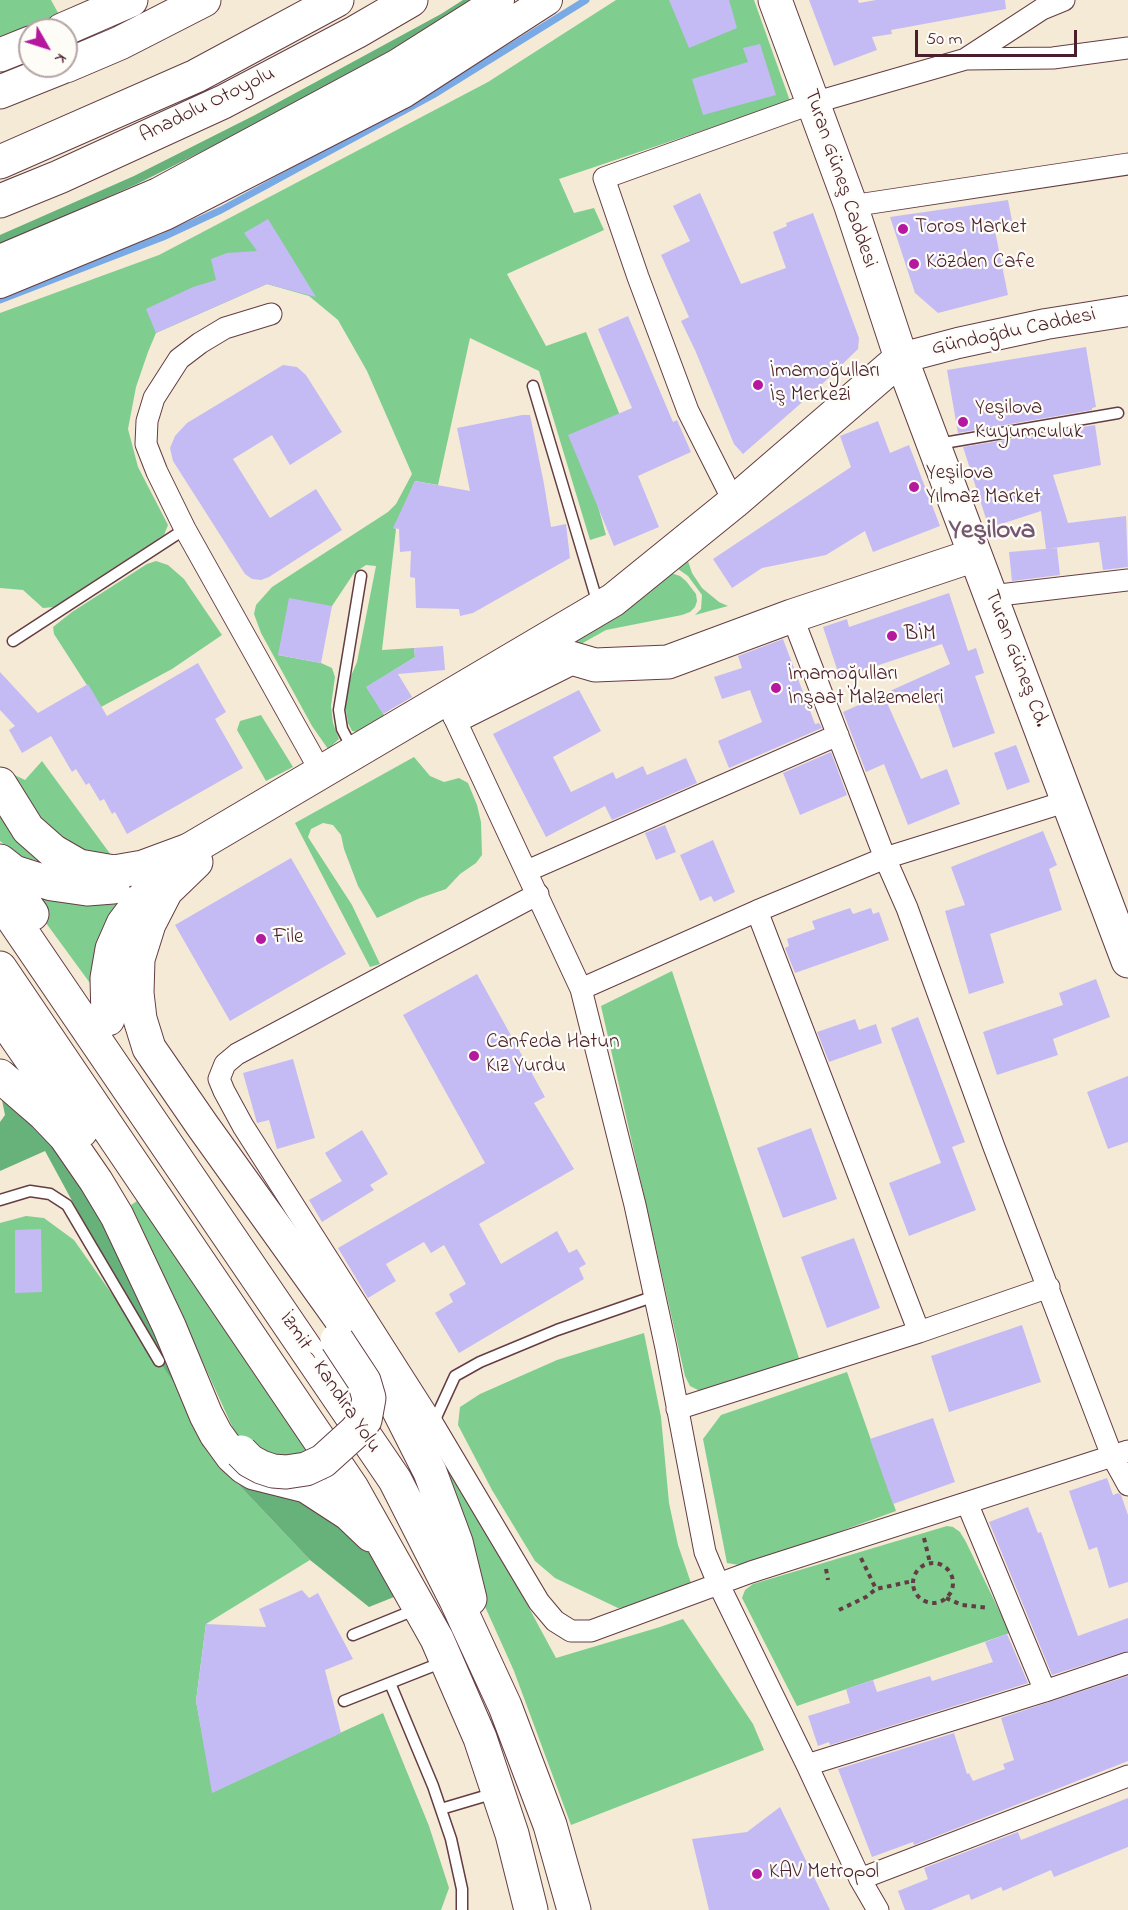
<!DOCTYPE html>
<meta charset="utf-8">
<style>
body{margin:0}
#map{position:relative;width:1128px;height:1910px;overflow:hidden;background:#f5ead5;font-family:"Indie Flower",sans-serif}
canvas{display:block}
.north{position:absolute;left:18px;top:18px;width:60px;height:60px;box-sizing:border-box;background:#fdfcf7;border:2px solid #b5a4a5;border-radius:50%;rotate:129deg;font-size:16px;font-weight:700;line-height:24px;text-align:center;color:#4a1f2b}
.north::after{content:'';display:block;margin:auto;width:21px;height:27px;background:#b5179e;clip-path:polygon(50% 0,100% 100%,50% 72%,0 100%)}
.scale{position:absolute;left:915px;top:30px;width:162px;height:27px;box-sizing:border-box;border:3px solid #4a1f2b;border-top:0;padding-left:8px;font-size:18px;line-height:21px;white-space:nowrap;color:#4a1f2b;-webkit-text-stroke:4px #fdfcf7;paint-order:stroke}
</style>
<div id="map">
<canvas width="1128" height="1910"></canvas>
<div class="north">K</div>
<div class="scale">50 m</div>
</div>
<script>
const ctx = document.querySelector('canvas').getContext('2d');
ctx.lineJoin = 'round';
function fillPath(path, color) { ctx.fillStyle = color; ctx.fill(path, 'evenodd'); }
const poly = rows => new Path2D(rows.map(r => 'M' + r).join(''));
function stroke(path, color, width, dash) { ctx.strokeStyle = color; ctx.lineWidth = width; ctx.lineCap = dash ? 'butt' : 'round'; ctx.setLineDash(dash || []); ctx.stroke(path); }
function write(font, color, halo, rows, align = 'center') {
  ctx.font = font + ' "Indie Flower",sans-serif'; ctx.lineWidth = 4.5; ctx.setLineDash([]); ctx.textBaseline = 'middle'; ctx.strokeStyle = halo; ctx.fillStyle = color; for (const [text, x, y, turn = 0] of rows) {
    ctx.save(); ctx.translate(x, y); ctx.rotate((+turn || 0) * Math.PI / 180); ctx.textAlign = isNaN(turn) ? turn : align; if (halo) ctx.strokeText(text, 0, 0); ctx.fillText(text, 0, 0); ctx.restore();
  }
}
const green = poly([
 [0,0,51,0,62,20,0,45],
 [616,0,754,0,790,101,559,179,574,213,594,208,604,230,507,274,546,346,586,332,630,440,584,456,606,535,590,540,539,371,470,338,438,485,415,481,394,528,396,529,382,650,414,648,415,657,367,687,384,715,357,732,352,731,348,723,345,704,351,676,357,662,376,566,366,565,354,573,332,606,278,655,321,663,332,668,335,677,331,706,333,723,339,739,328,749,312,726,261,633,254,614,256,605,272,587,388,512,396,504,412,474,367,371,338,320,309,296,267,284,156,333,148,352,136,387,128,429,138,467,168,525,164,535,54,607,43,608,23,590,0,588,0,313,159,255,488,82],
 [687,558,692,573,702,588,719,602,728,606,695,615,701,609,702,595,688,576,678,569],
 [156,561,168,565,184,579,222,635,172,669,101,707,54,634,53,627,72,612,147,564],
 [668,572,680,576,686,581,696,594,697,601,695,607,690,612,682,615,606,630,196,859,98,994,16,882,114,891,145,884],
 [261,715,293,767,266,781,237,730,240,721],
 [414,757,430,776,444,782,459,778,468,783,477,805,481,822,482,855,476,863,460,874,446,889,420,898,377,918,358,886,344,849,341,835,333,825,323,823,311,829,308,837,352,905,380,964,370,967,295,823],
 [42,761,111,855,48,864,17,855,0,841,0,768,25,780],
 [672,971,800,1361,712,1391,698,1390,690,1386,685,1376,601,1006],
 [143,1197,320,1456,289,1465,237,1437,131,1205],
 [26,1216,44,1218,74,1240,202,1422,202,1446,310,1560,206,1624,196,1701,213,1792,383,1713,429,1826,449,1888,441,1910,0,1910,0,1223],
 [644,1333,661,1417,669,1503,678,1545,691,1583,637,1606,618,1608,555,1578,535,1561,492,1490,458,1425,460,1407,480,1394,557,1360],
 [847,1372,896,1511,745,1566,727,1563,703,1439,721,1415],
 [395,1382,508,1569,556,1658,660,1627,683,1619,753,1724,764,1750,571,1825,514,1671,478,1591],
 [947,1526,953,1527,960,1532,966,1542,1010,1633,797,1706,742,1598,745,1590,753,1584]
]);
const forest = poly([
 [463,0,480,0,446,21,259,123,137,184,0,245,0,235,134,176,255,115,441,14],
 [0,1090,51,1126,216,1439,347,1518,404,1593,369,1607,310,1560,202,1446,201,1422,159,1361,45,1151,0,1171,0,1122,5,1115]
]);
const stream = poly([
 [0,300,163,237,221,210,433,95,586,0]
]);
const building = poly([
 [669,0,729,0,737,28,689,48],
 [809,0,858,0,859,3,876,0,1005,0,1006,9,891,30,892,34,872,37,877,50,834,66],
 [760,44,776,95,703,115,692,79,748,62,743,48],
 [700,193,741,284,786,268,773,232,787,226,786,223,813,213,859,338,858,349,815,391,743,454,734,444,695,350,681,321,689,317,661,255,690,241,673,206],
 [1008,200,1012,221,994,226,1008,295,938,313,915,293,890,217],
 [268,219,316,297,267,284,156,333,146,309,193,287,216,280,211,259,227,253,257,251,244,233],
 [628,316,673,422,677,420,691,452,638,476,659,527,614,546,568,435,632,408,598,329],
 [1086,347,1096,407,1092,408,1092,410,958,433,947,370],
 [283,365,297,367,306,375,342,432,290,465,272,435,233,459,270,518,316,489,342,530,269,577,261,580,252,579,245,574,173,461,170,448,175,436,187,423],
 [522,415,530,415,544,484,551,527,566,524,570,558,473,613,460,616,459,609,416,608,415,578,410,577,411,551,400,552,399,529,393,528,415,481,470,491,457,428],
 [878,421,890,453,909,445,940,526,873,552,865,531,826,555,762,568,732,588,713,559,851,467,840,436],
 [1095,425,1101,465,1053,475,1068,523,1126,516,1128,567,1103,570,1099,542,1046,549,1041,511,989,528,963,447],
 [1057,548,1060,575,1012,581,1009,552],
 [949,593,968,651,976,648,984,673,975,676,995,733,953,748,933,690,888,705,921,779,947,769,960,804,908,825,884,764,866,772,843,712,950,664,942,644,840,678,823,627,847,619,849,627],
 [289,598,332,606,321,663,278,655],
 [783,639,815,724,819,723,822,728,729,768,718,741,762,722,750,690,722,699,714,677,742,668,738,656],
 [443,646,445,670,398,674,412,697,383,714,366,687,415,657,414,648],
 [198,663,226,712,215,719,243,768,127,834,115,812,112,814,104,799,100,801,89,783,86,785,76,769,72,772,51,736,22,753,9,730,15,726,0,710,0,672,38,713,88,684,107,716],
 [579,690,601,731,553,757,571,792,613,772,616,779,643,766,647,775,686,758,697,783,612,820,605,806,546,837,493,734],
 [1016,745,1030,782,1007,790,994,753],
 [831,752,847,795,800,815,783,773],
 [665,825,676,852,656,860,645,833],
 [1043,831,1057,865,1049,869,1062,910,990,934,1004,983,969,994,945,911,965,905,951,867],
 [713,840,735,892,714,902,711,896,700,901,680,855],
 [291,858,346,954,230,1021,175,925],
 [850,908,853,914,871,908,873,914,879,912,889,940,795,973,785,948,789,946,787,939,815,929,812,921],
 [477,974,545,1097,534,1103,574,1169,479,1224,501,1264,557,1231,569,1253,577,1249,586,1264,579,1268,584,1279,459,1353,435,1313,453,1302,449,1294,466,1284,444,1245,431,1253,424,1242,386,1264,396,1281,368,1298,338,1248,485,1163,403,1015],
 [1096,979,1110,1017,1053,1039,1058,1055,997,1075,983,1032,1063,1005,1059,993],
 [918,1017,965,1142,952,1147,976,1210,909,1236,889,1183,941,1163,891,1028],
 [855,1019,859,1030,876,1024,882,1043,829,1062,817,1032],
 [293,1059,315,1138,277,1149,269,1120,257,1123,243,1073],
 [1128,1076,1128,1142,1108,1149,1087,1092],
 [811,1128,837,1199,783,1218,757,1148],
 [362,1130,388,1174,370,1185,374,1190,322,1222,309,1200,342,1181,325,1153],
 [41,1229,42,1292,15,1293,15,1230],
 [854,1238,880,1308,827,1328,801,1257],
 [1022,1325,1041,1382,949,1412,931,1356],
 [933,1418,955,1482,893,1504,870,1439],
 [1107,1478,1113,1495,1118,1493,1121,1495,1128,1515,1128,1582,1109,1588,1097,1547,1089,1550,1069,1491],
 [1028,1507,1038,1533,1041,1532,1078,1636,1128,1618,1128,1651,1052,1675,989,1522],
 [302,1590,309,1598,318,1593,353,1659,325,1670,341,1733,212,1793,196,1701,206,1624,266,1627,259,1609],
 [1007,1634,1028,1683,830,1745,829,1742,818,1746,808,1716,850,1703,846,1689,873,1680,877,1692,930,1676,932,1681,993,1662,985,1642],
 [1128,1676,1128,1761,914,1845,913,1842,872,1857,838,1769,954,1733,967,1774,969,1773,973,1781,1005,1769,1003,1764,1014,1760,1001,1718],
 [1128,1798,1128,1847,1054,1877,1051,1870,1003,1891,1001,1887,971,1900,969,1894,931,1910,905,1910,898,1891,928,1879,924,1868,1018,1832,1021,1840],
 [780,1807,830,1910,709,1910,692,1839,747,1832]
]);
const path = poly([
 [924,1538,930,1563],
 [861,1558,876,1589],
 '913 1583a20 20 0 1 1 40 0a20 20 0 1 1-40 0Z',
 [826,1569,828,1580],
 [946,1598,962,1605,989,1608],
 [839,1610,866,1597,876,1589,913,1581]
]);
const lane = poly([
 [533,386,598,604],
 [938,444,1118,413],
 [13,641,185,529],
 [353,750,342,729,339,710,361,576],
 [0,1200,30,1191,50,1194,67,1205,159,1361],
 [433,1424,455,1376,480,1362,557,1330,655,1296],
 [353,1635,417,1609],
 [390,1683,433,1786,451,1839,462,1889,462,1910],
 [344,1701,443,1662],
 [441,1809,495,1793]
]);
const street = poly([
 [967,58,1042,9,1064,0],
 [851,206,1128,164],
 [271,314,225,328,200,343,179,359,154,398,147,421,146,444,157,472,185,529,321,772],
 [734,502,688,411,638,277,604,178,813,103,966,59,1053,58,1128,48],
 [991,596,1128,580],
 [792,616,885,858,907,908,994,1147,1112,1456,1128,1485],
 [454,717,581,989,635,1205,666,1348,705,1552,718,1583,807,1765,860,1879,878,1910],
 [527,871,838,735],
 [538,894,237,1054,225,1064,219,1079,224,1091,243,1126,433,1424,539,1602,555,1621,571,1631,591,1631,751,1572,1128,1451],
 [581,989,757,911,885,858,1068,801],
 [919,1332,1049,1287],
 [677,1409,919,1332,757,911],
 [967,1503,1045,1691],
 [807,1765,1045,1691,1128,1663],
 [860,1879,1128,1776]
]);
const secondary = poly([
 [0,260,158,193,398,64,499,0],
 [0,283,165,215,403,93,547,0],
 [901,358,958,343,1046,324,1128,311]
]);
const primary = poly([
 [775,0,851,206,901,358,1128,961],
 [62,30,131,0],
 [0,55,30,43],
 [66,66,120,43,204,0],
 [0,92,65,66],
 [459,714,571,658,595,665,668,662,792,616,975,555],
 [189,850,613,600,734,502,901,358]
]);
const highway = poly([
 [0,162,196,76,337,0],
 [0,201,59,177,223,102,356,32,411,0],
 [0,784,28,829,53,851,79,866,114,872,143,867,189,850],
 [0,861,14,872,52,884,87,889,113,887],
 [196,862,166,891,149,924,138,959,137,993,140,1019,149,1048,202,1125,343,1322,388,1389,430,1472,456,1542,470,1599],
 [0,869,32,914],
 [0,900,395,1480,456,1600,505,1706,550,1825,574,1910],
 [0,968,352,1488,437,1639,480,1738,512,1834,531,1910],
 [0,1014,81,1131],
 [108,1019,107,978,112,949,123,924,141,900,156,887],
 [0,1076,44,1114,65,1136,96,1181,117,1216,169,1326,206,1415,216,1434,232,1456,244,1467,254,1473,306,1486,349,1514,371,1535]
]);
const highwayBridge = poly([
 [241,1452,250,1461,261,1467,273,1471,286,1472,306,1469,323,1461,355,1432,365,1420,369,1398,364,1381,337,1340]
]);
const markers = [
 [903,229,6,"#b5179e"],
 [914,264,6,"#b5179e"],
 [758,385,6,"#b5179e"],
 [963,422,6,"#b5179e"],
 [914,487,6,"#b5179e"],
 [892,636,6,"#b5179e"],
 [776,688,6,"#b5179e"],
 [261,939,6,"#b5179e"],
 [474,1056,6,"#b5179e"],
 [757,1874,6,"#b5179e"]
];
const streetNames = [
 ["Anadolu Otoyolu",208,106,-26],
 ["Turan Güneş Caddesi",839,179,71],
 ["Gündoğdu Caddesi",1014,333,-12],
 ["Turan Güneş Cd.",1015,659,69],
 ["İzmit - Kandıra Yolu",329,1383,56]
];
const poiNames = [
 ["Toros Market",915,229],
 ["Közden Cafe",926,264],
 ["İmamoğulları",770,373],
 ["İş Merkezi",770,397],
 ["Yeşilova",975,410],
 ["Kuyumculuk",975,434],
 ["Yeşilova",926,475],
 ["Yılmaz Market",926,499],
 ["BİM",904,636],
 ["İmamoğulları",788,676],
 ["İnşaat Malzemeleri",788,700],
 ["File",273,939],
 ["Canfeda Hatun",486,1044],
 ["Kız Yurdu",486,1068],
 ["KAV Metropol",769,1874]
];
const districtNames = [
 ["Yeşilova",992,533]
];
fillPath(green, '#7fce8f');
fillPath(forest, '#67b17a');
stroke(stream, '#7aaae5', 7);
fillPath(building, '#c5bbf4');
stroke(lane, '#643d44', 13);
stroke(street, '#643d44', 23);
stroke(secondary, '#643d44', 32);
stroke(primary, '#643d44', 35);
stroke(highway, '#643d44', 35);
stroke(path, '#643d44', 4, [4.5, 4.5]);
stroke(lane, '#fff', 10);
stroke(street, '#fff', 21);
stroke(secondary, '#fff', 30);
stroke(primary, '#fff', 33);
stroke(highway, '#fff', 33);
stroke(highwayBridge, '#643d44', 35, []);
stroke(highwayBridge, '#fff', 33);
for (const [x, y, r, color] of markers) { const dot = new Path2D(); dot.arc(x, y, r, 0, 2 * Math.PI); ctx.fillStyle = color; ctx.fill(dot); stroke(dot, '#fdfcf7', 2); }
write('21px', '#4a1f2b', '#fdfcf7', streetNames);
write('21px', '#4a1f2b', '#fdfcf7', poiNames, 'left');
write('bold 27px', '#755671', '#fdfcf7', districtNames);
</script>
